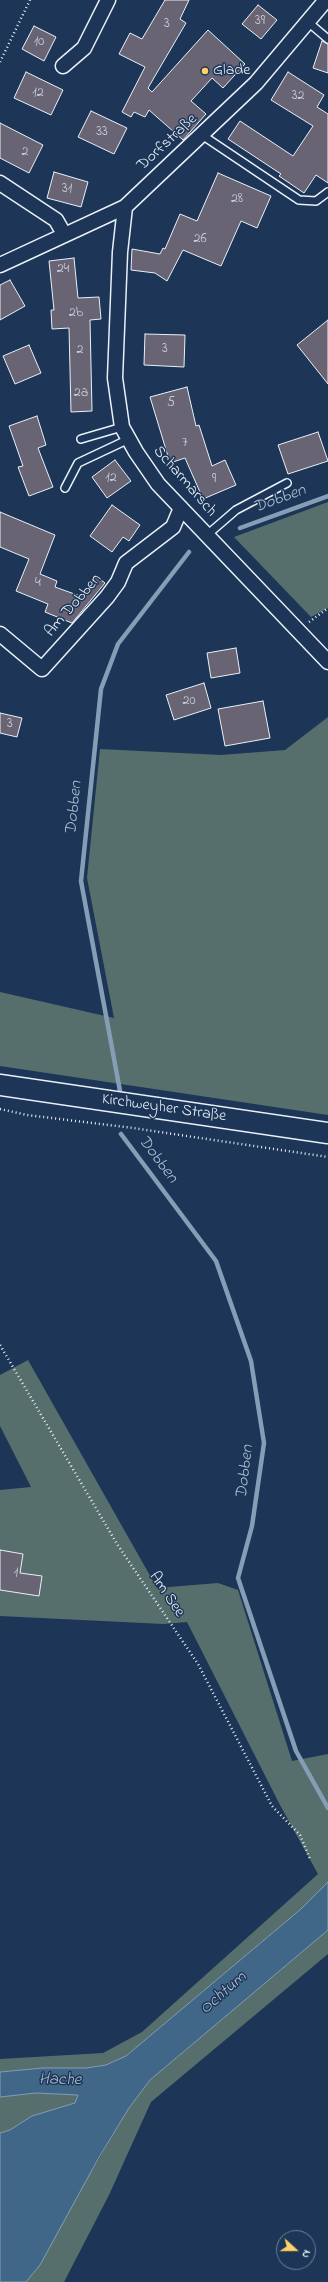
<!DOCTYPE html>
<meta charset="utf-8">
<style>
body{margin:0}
#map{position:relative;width:328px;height:2282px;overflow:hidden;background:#1d3557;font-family:"Indie Flower",sans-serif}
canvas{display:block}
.north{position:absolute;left:276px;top:2230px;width:40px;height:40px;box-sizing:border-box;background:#1d3557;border:1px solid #6e8097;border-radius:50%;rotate:111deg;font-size:11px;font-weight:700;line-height:16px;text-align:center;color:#e8f1f8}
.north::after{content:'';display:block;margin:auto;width:14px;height:18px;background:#ffd166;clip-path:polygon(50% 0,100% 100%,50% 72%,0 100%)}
</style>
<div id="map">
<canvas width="328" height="2282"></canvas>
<div class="north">N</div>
</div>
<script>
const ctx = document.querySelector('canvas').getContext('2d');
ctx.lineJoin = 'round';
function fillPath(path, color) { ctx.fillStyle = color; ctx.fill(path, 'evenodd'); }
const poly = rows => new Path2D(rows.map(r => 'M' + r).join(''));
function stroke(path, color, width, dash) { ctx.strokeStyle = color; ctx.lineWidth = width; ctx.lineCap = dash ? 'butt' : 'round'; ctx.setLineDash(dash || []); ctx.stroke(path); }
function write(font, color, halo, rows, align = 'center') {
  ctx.font = font + ' "Indie Flower",sans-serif'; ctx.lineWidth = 3; ctx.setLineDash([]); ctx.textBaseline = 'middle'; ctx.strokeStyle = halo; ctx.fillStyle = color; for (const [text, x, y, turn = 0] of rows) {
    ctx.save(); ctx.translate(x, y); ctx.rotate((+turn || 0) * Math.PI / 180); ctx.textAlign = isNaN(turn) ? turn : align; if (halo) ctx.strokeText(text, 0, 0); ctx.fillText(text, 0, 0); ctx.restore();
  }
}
const green = poly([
 [328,502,328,608,311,617,234,537],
 [328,717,328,1115,0,1066,0,992,114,1018,87,878,100,749,221,755,285,750],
 [28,1360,157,1588,218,1583,238,1590,292,1761,328,1754,328,1882,301,1909,126,2056,106,2065,86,2068,43,2068,0,2072,0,2059,103,2053,142,2032,318,1874,280,1805,187,1622,163,1624,0,1616,0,1490,31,1487,0,1426,0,1375],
 [328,1930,328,1954,151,2102,109,2195,64,2282,26,2282,40,2265,62,2221,129,2108,150,2080],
 [36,2093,78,2095,75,2103,32,2116,10,2130,0,2133,0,2097]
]);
const water = poly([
 [328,1882,328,1930,150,2080,129,2108,98,2159,40,2265,26,2282,0,2282,0,2133,10,2130,32,2116,75,2103,78,2095,36,2093,0,2097,0,2072,43,2068,86,2068,106,2065,126,2056,301,1909,328,1882]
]);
const stream = poly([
 [240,528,328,496],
 [120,1091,81,881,101,689,118,644,189,552],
 [121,1134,216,1261,251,1361,264,1443,252,1526,238,1578,296,1751,328,1808]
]);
const building = poly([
 [165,0,189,0,180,19,186,23,148,88,152,92,208,30,245,64,223,88,212,78,191,101,206,114,183,140,149,110,145,117,134,112,131,117,122,112,145,67,119,54,130,33,142,39,165,0],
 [258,5,277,20,261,39,242,24,258,5],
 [34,26,56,37,44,61,22,49,34,26],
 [322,41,328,44,328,73,313,68,322,41],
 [26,72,63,90,51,115,14,98,26,72],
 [288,72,324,95,317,107,328,114,328,183,316,175,304,193,279,176,281,174,228,139,240,121,293,156,313,126,271,100,288,72],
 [91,111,127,128,114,154,78,137,91,111],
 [0,123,43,145,29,173,0,158,0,123],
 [54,172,88,182,81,207,47,198,54,172],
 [218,173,271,196,257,228,241,221,221,266,183,250,167,281,155,273,131,270,132,249,160,254,163,248,165,249,180,214,197,221,218,173],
 [74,258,78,298,99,297,101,319,90,320,92,411,71,412,69,328,52,329,51,310,54,310,49,261,74,258],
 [10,280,25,306,0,320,0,285,10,280],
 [328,320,328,384,297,345,328,320],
 [145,334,185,335,184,367,144,365,145,334],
 [29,345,41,373,15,384,3,356,29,345],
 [187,387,196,426,199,425,212,466,225,460,236,485,203,499,185,458,170,463,150,397,187,387],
 [37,416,46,445,38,448,53,487,29,496,18,467,23,466,9,426,37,416],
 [318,432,328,461,288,474,278,445,318,432],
 [115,460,131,481,107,498,92,477,115,460],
 [112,505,140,525,129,541,123,537,112,552,90,536,112,505],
 [0,512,55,535,40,574,57,581,55,587,80,596,96,576,105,583,72,623,45,612,48,604,16,591,29,559,0,547,0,512],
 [236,648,240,673,211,678,207,653,236,648],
 [204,683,211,708,174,720,166,695,204,683],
 [263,701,270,738,225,746,218,709,263,701],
 [0,713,22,718,17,737,0,733,0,713],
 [0,1550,23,1554,20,1573,42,1576,39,1596,0,1590,0,1550]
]);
const path = poly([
 [0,62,30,0],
 [309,622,328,608],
 [0,1109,27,1115,133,1128,328,1157],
 [0,1345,117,1544,198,1664,272,1806,300,1835,310,1859]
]);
const service = poly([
 [308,22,328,39],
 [202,135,299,200,316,201,328,192],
 [81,439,122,427],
 [65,488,78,463,129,439],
 [207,535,236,510,287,483]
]);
const minor = poly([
 [63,66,84,48,108,0],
 [0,183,56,220,64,234],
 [125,207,120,252,115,378,122,427,136,452,158,484,328,662],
 [0,265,125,207,256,83,326,0],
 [0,634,42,669,107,597,118,582,126,563,173,527,181,508]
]);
const secondary = poly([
 [0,1085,328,1133]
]);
const markers = [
 [205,71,4,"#ffd166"]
];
const numberNames = [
 ["39",260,22],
 ["3",167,25],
 ["10",39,43],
 ["12",38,94],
 ["32",298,97],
 ["33",102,133],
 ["2",25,153],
 ["31",67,190],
 ["28",237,200],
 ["26",200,240],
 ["24",63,270],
 ["2b",76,314],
 ["3",165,350],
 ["2",80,351],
 ["2a",81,394],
 ["5",171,404],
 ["7",185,444],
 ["12",111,479],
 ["9",214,480],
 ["4",38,584],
 ["20",189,702],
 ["3",10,725],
 ["1",16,1574]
];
const poiNames = [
 ["Glade",213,71]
];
const streetNames = [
 ["Dorfstraße",168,143,-43],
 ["Scharmarsch",184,482,49],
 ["Am Dobben",74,606,-49],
 ["Kirchweyher Straße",164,1109,8],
 ["Am See",166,1595,56]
];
const waterNames = [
 ["Dobben",280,500,-20],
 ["Dobben",75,808,-84],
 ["Dobben",157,1160,53],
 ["Dobben",246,1472,-83],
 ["Ochtum",224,1994,-41],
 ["Hache",60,2081,1]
];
fillPath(green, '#566f6c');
fillPath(water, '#416788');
stroke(water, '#849eb5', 1);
stroke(stream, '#849eb5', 4.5);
fillPath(building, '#686474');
stroke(building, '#e8f1f8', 1);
stroke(service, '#e8f1f8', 10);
stroke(minor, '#e8f1f8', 17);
stroke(secondary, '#e8f1f8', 23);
stroke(path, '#e8f1f8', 2.5, [1, 3]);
stroke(service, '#1d3557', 7);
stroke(minor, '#1d3557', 14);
stroke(secondary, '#1d3557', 20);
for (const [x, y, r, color] of markers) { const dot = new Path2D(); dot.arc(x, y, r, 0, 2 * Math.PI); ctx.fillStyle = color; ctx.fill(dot); stroke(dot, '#1d3557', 1.5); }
write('14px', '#c8ced7', null, numberNames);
write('16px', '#e8f1f8', '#1d3557', poiNames, 'left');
write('16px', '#e8f1f8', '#1d3557', streetNames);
write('italic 17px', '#aec1d1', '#1d3557', waterNames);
</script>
